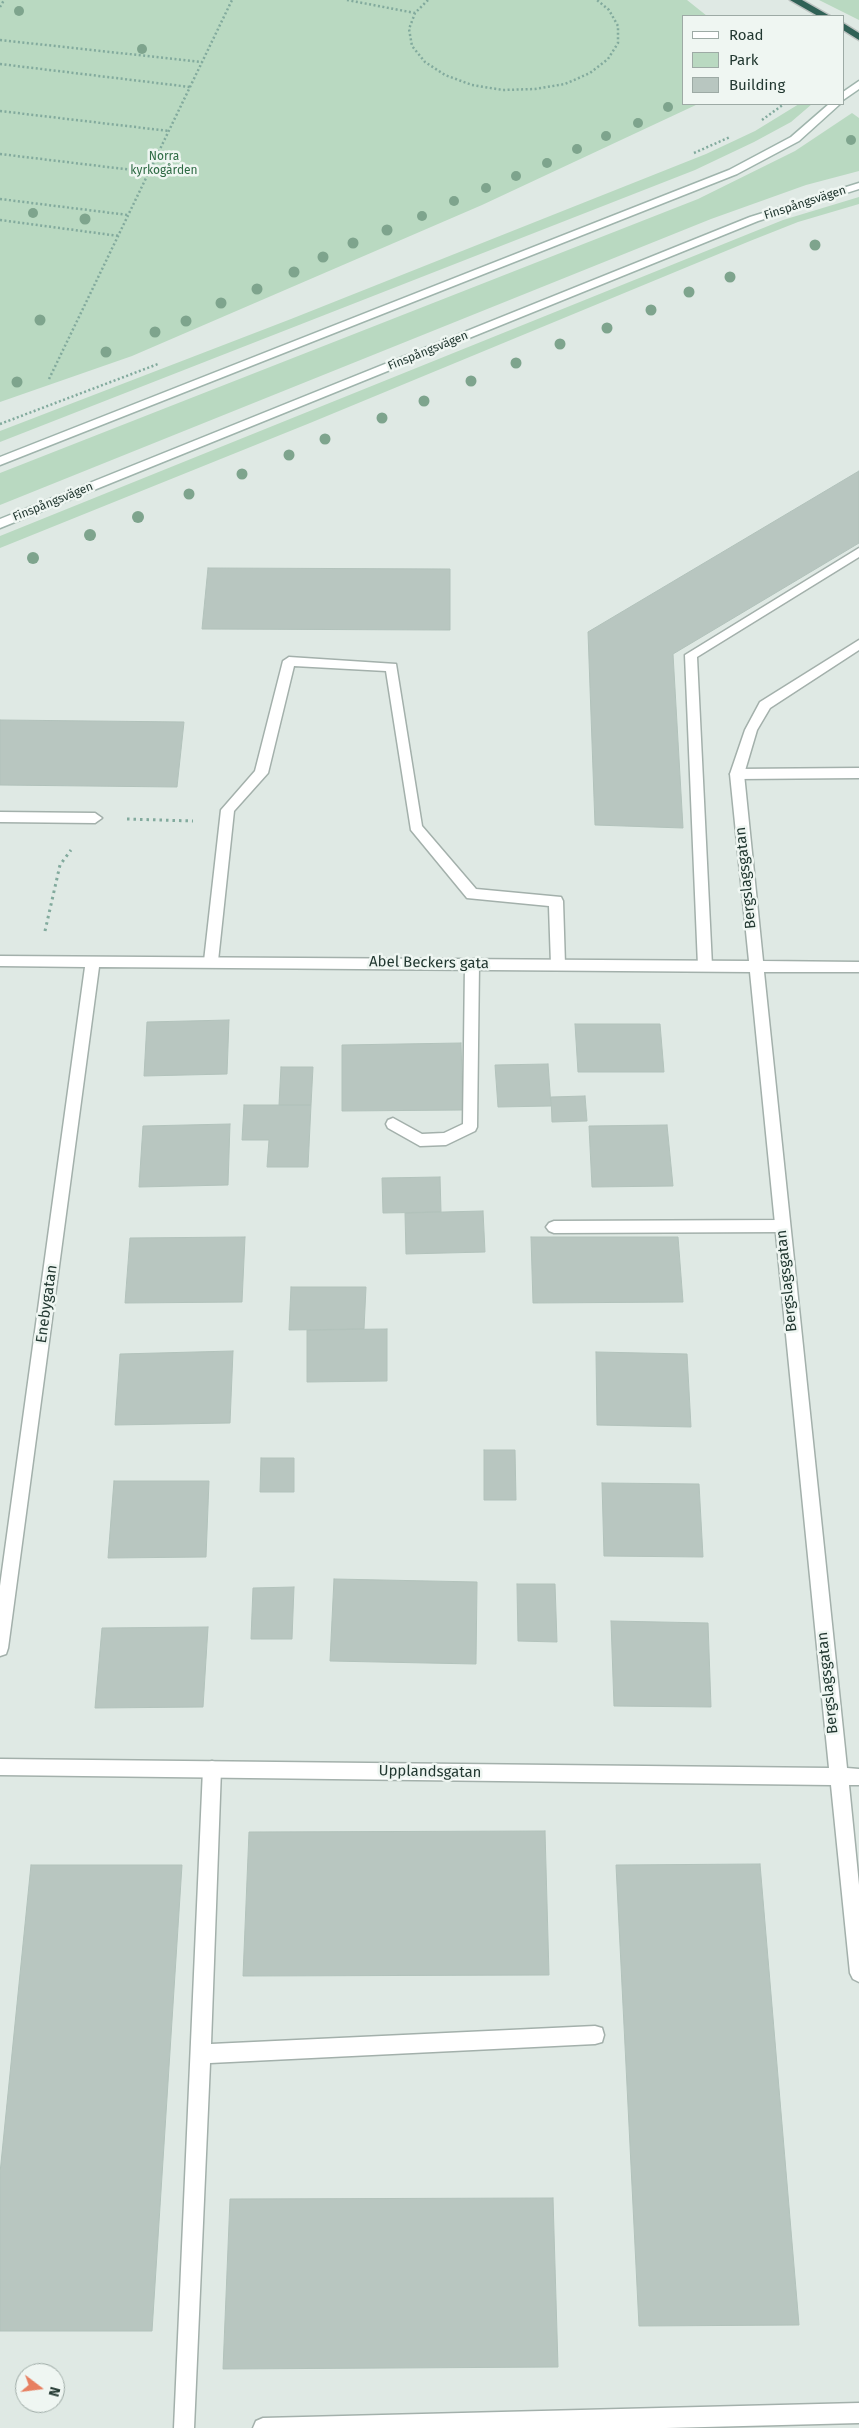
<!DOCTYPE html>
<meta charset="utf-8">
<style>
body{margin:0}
#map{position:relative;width:859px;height:2428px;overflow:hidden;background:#dfe9e4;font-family:"Fira Sans",sans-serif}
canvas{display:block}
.legend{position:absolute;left:682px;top:15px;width:162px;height:90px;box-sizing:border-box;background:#eff6f2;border:1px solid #9daaa5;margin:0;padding:6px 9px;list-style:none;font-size:15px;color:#223831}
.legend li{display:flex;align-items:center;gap:10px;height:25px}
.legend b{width:25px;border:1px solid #9daaa5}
.north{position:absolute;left:15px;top:2363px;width:50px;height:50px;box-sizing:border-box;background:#eff6f2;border:1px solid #9daaa5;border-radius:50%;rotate:105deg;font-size:14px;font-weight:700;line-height:20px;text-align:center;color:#223831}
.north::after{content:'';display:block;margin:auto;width:18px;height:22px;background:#e77f60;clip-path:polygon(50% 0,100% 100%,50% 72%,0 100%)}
</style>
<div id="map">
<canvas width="859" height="2428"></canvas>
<ul class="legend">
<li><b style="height:6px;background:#fff"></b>Road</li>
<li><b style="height:14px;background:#b9d9c1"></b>Park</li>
<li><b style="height:14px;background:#b8c6c0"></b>Building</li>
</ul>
<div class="north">N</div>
</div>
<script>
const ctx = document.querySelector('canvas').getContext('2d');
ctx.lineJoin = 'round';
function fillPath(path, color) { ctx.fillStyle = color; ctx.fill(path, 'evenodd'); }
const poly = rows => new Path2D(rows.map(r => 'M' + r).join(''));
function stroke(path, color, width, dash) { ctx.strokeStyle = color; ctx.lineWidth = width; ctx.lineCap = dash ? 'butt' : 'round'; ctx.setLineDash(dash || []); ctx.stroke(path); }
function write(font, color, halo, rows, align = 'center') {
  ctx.font = font + ' "Fira Sans",sans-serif'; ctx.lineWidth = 5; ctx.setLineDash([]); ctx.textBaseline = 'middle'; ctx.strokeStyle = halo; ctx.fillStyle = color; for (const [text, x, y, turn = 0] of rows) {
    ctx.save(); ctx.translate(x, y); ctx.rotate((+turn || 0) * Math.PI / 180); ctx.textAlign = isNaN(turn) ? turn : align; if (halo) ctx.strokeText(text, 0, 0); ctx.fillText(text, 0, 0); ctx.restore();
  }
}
const green = poly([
 [0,0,687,0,707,16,683,16,683,104,698,104,482,205,132,356,0,402],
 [819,0,859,0,859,20],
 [799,104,812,104,791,122,754,142,695,170,0,442,0,431,291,319,706,154,755,131],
 [852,113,859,118,859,171,806,185,711,219,0,505,0,473,698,199,795,151],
 [859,197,859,204,798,222,750,241,310,423,0,548,0,536,783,220]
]);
const building = poly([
 [859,471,859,543,673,654,683,828,595,825,588,632,859,471],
 [208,568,450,569,450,630,202,629,208,568],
 [0,720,184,722,177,787,0,785,0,720],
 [229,1020,227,1074,144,1076,147,1022,229,1020],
 [575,1024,660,1024,664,1072,578,1072,575,1024],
 [461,1043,463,1110,342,1111,342,1045,461,1043],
 [548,1064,551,1106,498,1107,495,1065,548,1064],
 [281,1067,313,1067,311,1105,279,1105,281,1067],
 [585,1096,587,1121,552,1122,551,1097,585,1096],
 [244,1105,311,1105,308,1167,267,1167,269,1140,242,1140,244,1105],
 [230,1124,228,1185,139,1187,143,1126,230,1124],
 [667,1125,673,1186,592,1187,589,1126,667,1125],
 [440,1177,441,1212,383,1213,382,1178,440,1177],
 [483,1211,485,1252,406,1254,405,1213,483,1211],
 [245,1237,242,1302,125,1303,130,1238,245,1237],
 [531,1237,678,1237,683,1302,533,1303,531,1237],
 [291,1287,366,1287,364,1329,289,1330,291,1287],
 [387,1329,387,1381,307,1382,307,1330,387,1329],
 [233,1351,230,1423,115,1425,120,1354,233,1351],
 [596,1352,687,1354,691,1427,597,1425,596,1352],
 [484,1450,515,1450,516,1500,484,1500,484,1450],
 [261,1458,294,1458,294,1492,260,1492,261,1458],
 [114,1481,209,1481,206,1557,108,1558,114,1481],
 [602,1483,699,1484,703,1557,604,1556,602,1483],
 [334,1579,477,1582,476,1664,330,1661,334,1579],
 [517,1584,555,1584,557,1642,518,1641,517,1584],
 [294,1587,292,1639,251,1639,253,1588,294,1587],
 [611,1621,708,1623,711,1707,614,1706,611,1621],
 [208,1627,203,1707,95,1708,102,1628,208,1627],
 [545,1831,549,1975,243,1976,249,1832,545,1831],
 [760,1864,799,2325,639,2326,616,1865,760,1864],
 [31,1865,182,1865,152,2331,0,2331,0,2173,31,1865],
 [553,2198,558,2367,223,2369,230,2199,553,2198]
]);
const pathFar1 = poly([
 [347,0,415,13],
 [428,0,415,13,409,29,412,46,425,62,445,75,472,85,503,90,535,89,565,84,590,73,608,59,618,43,618,26,609,10,597,0],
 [0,7,4,0],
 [0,40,202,62],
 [0,64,190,87],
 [0,111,169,131],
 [762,120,784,104],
 [694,153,730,137],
 [0,154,149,172],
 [0,199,128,215],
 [0,220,119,236],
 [49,379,232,0],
 [0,424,158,364]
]);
const path = poly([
 [127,819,193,821],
 [45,931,60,865,71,850]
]);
const lane = poly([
 [859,548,859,557,697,657,712,966,710,970,700,970,698,966,685,655,859,548],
 [289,657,396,664,422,826,476,889,561,897,563,901,565,965,563,969,558,970,553,969,551,965,549,906,467,898,411,830,386,671,294,666,268,773,234,811,218,961,216,965,206,965,204,961,221,810,255,771,283,661,289,657],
 [859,768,859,778,737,779,730,774,737,769,859,768],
 [0,812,95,813,102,818,95,823,0,822,0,812],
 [472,959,477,960,479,964,477,1127,475,1131,446,1145,420,1146,388,1128,386,1124,388,1120,393,1118,422,1134,444,1133,463,1124,465,964,467,960,472,959],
 [782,1220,787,1222,790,1226,787,1230,782,1232,554,1233,549,1231,546,1227,549,1223,554,1221,782,1220],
 [212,1761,218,1763,221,1769,211,2044,595,2026,602,2028,604,2035,602,2042,595,2044,210,2063,194,2428,174,2428,203,1769,206,1763,212,1761]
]);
const street = poly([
 [859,640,859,650,770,708,757,730,744,774,763,961,859,962,859,972,764,972,847,1768,859,1769,859,1785,849,1785,859,1885,859,1982,853,1979,850,1973,831,1785,0,1775,0,1759,829,1768,750,972,99,967,8,1648,6,1654,0,1656,0,1586,85,967,0,966,0,956,749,961,730,774,745,730,760,702,859,640],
 [859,2403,859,2423,666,2428,253,2428,256,2421,263,2418,859,2403]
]);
const secondary = poly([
 [859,81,859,89,843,100,843,92,859,81],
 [829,104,840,104,799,141,737,174,0,465,0,457,729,170,791,137,829,104],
 [859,183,859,189,758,221,0,528,0,519,750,217,859,183]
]);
const highway = poly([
 [790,0,802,0,830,16,818,16,790,0],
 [843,23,859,33,859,40,843,30,843,23]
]);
const trees = [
 [19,11,5],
 [142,49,5],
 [668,107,5],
 [638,123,5],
 [606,136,5],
 [851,140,5],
 [577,149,5],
 [547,163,5],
 [516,176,5],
 [486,188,5],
 [454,201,5],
 [33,213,5],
 [422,216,5],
 [85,219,5.5],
 [387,230,5.5],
 [353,243,5.5],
 [815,245,5.5],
 [323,257,5.5],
 [294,272,5.5],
 [730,277,5.5],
 [257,289,5.5],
 [689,292,5.5],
 [221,303,5.5],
 [651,310,5.5],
 [40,320,5.5],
 [186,321,5.5],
 [607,328,5.5],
 [155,332,5.5],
 [560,344,5.5],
 [106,352,5.5],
 [516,363,5.5],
 [471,381,5.5],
 [17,382,5.5],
 [424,401,5.5],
 [382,418,5.5],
 [325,439,5.5],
 [289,455,5.5],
 [242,474,5.5],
 [189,494,5.5],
 [138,517,6],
 [90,535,6],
 [33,558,6]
];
const farParknames = [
 ["Norra",164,157],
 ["kyrkogården",164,171]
];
const farStreetnames = [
 ["Finspångsvägen",805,203,-18],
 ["Finspångsvägen",428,351,-22],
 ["Finspångsvägen",53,502,-22]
];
const streetNames = [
 ["Bergslagsgatan",746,878,-96],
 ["Abel Beckers gata",429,963,1],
 ["Bergslagsgatan",787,1281,-96],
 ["Enebygatan",47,1304,-82],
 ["Bergslagsgatan",828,1683,-96],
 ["Upplandsgatan",430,1772,1]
];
fillPath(green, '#b9d9c1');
fillPath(building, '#b8c6c0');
stroke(building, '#b2c2bb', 1);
stroke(lane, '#a3b0ab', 3);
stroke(street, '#a3b0ab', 3);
stroke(secondary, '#9fb4ac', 3);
stroke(highway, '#bdc3c1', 3);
stroke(pathFar1, '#82aa9d', 2.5, [2, 2.5]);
stroke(path, '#82aa9d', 3, [2.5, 4]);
fillPath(lane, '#fff');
fillPath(street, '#fff');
fillPath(secondary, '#fff');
fillPath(highway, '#306156');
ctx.fillStyle = '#7ea48d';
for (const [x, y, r] of trees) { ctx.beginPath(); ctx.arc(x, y, r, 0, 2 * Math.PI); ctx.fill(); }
write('12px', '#2f6b45', '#eff6f2', farParknames);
write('12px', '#223831', '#eff6f2', farStreetnames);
write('15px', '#223831', '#eff6f2', streetNames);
</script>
